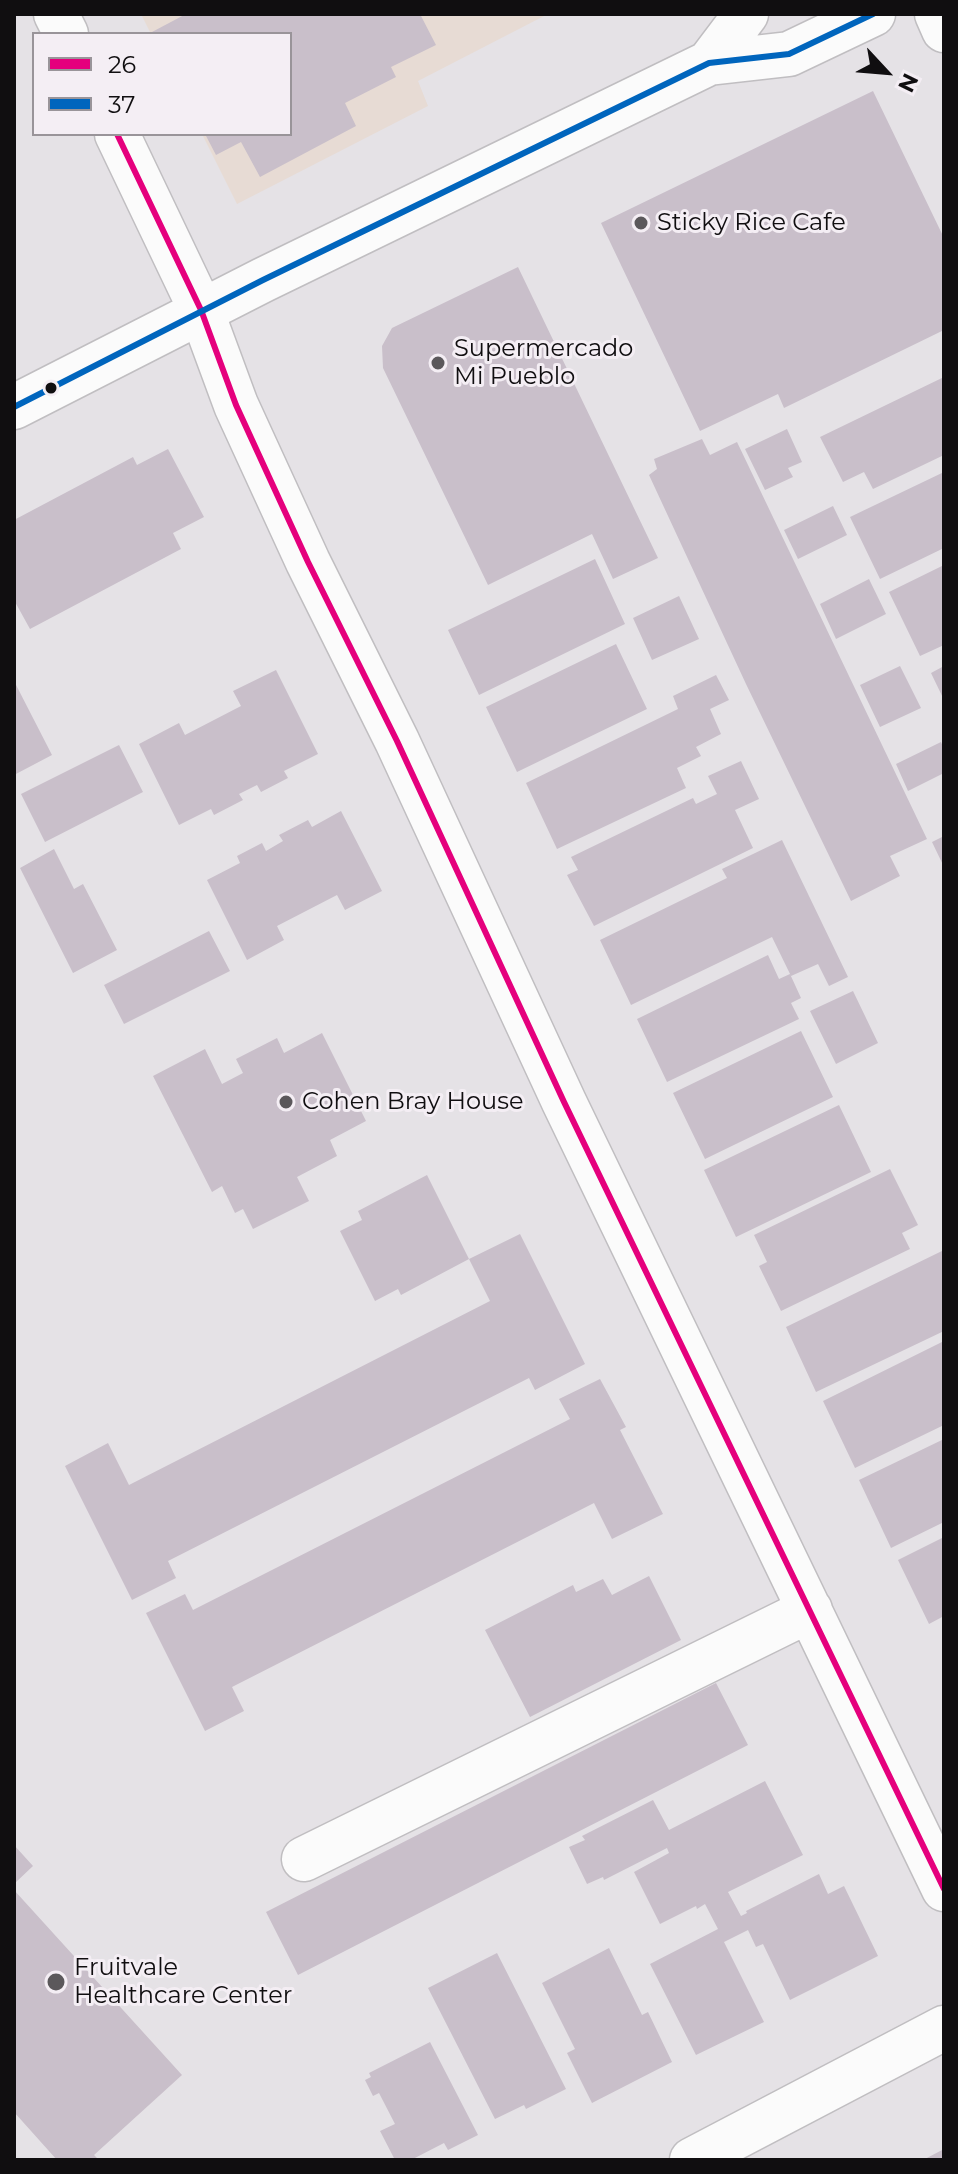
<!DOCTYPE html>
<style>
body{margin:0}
#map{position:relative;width:958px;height:2174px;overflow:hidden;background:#e5e2e6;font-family:Montserrat,sans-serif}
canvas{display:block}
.frame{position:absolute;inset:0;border:16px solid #100e10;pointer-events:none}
.legend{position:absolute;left:32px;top:32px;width:260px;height:104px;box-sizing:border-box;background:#f4eef4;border:2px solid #999499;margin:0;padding:10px 14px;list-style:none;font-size:24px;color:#100e10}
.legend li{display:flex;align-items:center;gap:16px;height:40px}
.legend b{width:40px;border:2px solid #999499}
.north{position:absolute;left:846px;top:32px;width:80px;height:80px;-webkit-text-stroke:6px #f4eef4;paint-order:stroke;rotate:116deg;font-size:22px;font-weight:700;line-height:32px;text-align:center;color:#100e10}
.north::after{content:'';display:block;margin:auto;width:28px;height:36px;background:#100e10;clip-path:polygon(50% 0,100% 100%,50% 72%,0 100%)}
</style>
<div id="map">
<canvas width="958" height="2174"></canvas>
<div class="frame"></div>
<ul class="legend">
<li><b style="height:10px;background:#e5007d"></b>26</li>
<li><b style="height:10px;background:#0065bd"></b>37</li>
</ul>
<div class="north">N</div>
</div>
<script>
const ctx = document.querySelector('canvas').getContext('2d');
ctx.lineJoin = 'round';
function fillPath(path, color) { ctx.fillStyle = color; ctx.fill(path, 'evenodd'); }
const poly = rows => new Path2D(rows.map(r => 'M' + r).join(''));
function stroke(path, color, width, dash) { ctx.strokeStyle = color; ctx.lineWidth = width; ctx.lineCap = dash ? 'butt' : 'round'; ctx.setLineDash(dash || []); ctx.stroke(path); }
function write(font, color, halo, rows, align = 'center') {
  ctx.font = font + ' Montserrat,sans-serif'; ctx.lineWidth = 6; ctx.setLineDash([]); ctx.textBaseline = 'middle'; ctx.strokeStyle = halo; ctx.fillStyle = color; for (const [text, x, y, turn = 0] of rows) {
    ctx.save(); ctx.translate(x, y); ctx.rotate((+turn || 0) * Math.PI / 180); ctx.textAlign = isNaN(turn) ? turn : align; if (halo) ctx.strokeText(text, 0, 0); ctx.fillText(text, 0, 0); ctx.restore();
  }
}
const education = poly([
 [141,14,548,14,418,81,428,106,237,204,202,134,290,134,290,34,151,34]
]);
const building = poly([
 [186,14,420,14,436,45,391,67,396,77,345,103,356,126,260,177,241,142,216,155,205,134,290,134,290,34,153,34,152,32],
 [873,91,944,238,944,330,784,408,778,394,700,431,601,223],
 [518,267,658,558,613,579,592,534,488,585,383,368,382,346,392,328],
 [944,377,944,455,873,489,864,472,843,482,820,437],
 [787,429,802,462,788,468,793,477,765,490,745,449],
 [702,439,710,455,737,442,927,839,890,856,900,876,851,901,746,684,649,475,657,469,654,459],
 [168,449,204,517,173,533,181,549,30,629,14,600,14,530,16,528,14,520,133,457,137,465],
 [944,472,944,548,880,579,850,517],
 [833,506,847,535,798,559,784,530],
 [595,559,625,624,479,695,448,630],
 [944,565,944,645,920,656,889,592],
 [869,579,886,614,836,639,820,604],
 [679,596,699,639,652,660,633,618],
 [616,644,647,709,517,772,486,707],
 [900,666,921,708,880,727,860,685],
 [944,666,944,700,931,673],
 [276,670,318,754,284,771,288,778,261,792,257,785,239,794,243,800,214,815,211,809,179,825,139,744,179,723,185,735,241,706,233,691],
 [716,675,729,700,710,709,721,734,696,747,701,756,677,768,686,788,557,849,526,783,678,709,673,696],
 [14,681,52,755,14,775],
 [941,742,944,749,944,773,908,791,896,764],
 [119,745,143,792,45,842,21,794],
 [741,761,759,799,735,810,753,848,594,926,567,875,578,870,571,857,693,798,696,804,717,794,708,776],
 [341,811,382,891,345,910,337,895,277,926,284,940,247,960,207,880,240,863,237,856,262,843,266,851,283,841,279,835,308,820,312,827],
 [944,836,944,867,932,842],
 [782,840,848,977,829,986,818,964,791,976,772,937,631,1005,600,940,727,878,722,869],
 [54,849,74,889,83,884,117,950,73,973,20,868],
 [209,931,230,971,124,1024,104,985],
 [768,955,779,979,790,974,801,998,791,1003,799,1019,667,1082,637,1019],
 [853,991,878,1043,836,1064,810,1011],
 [801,1031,833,1097,705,1159,673,1093],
 [322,1033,366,1121,330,1140,337,1156,297,1177,309,1201,253,1229,243,1209,235,1213,222,1186,212,1192,153,1076,205,1049,222,1084,243,1073,236,1059,277,1038,284,1053],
 [839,1105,871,1172,736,1237,704,1170],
 [890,1169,918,1225,902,1233,910,1249,781,1311,759,1266,767,1262,754,1235],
 [427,1175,469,1259,401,1295,398,1289,375,1301,340,1231,362,1220,358,1211],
 [520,1234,585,1364,535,1390,529,1378,168,1561,176,1578,132,1600,65,1466,108,1443,129,1485,490,1301,469,1259],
 [944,1250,944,1331,816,1392,786,1327],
 [944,1341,944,1425,855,1468,823,1401],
 [600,1379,626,1427,620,1430,663,1514,612,1539,594,1503,232,1687,244,1711,205,1731,146,1613,185,1594,193,1610,570,1419,559,1399],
 [944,1439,944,1522,891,1548,859,1480],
 [944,1537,944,1616,929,1624,898,1560],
 [649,1576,681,1640,530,1717,485,1630,573,1585,576,1592,603,1579,612,1595],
 [716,1683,748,1745,298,1975,266,1912],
 [765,1781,803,1855,728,1892,741,1916,747,1913,746,1911,819,1874,828,1894,844,1886,878,1956,790,2000,763,1944,756,1947,748,1930,724,1942,764,2022,696,2055,650,1964,718,1929,705,1904,697,1909,696,1906,660,1924,634,1872,669,1853,667,1848,604,1880,603,1877,587,1884,569,1847,585,1840,582,1836,653,1800,669,1830],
 [14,1845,33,1866,14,1884],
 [14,1890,182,2075,94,2155,99,2160,57,2160,14,2112],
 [609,1948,642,2015,648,2012,672,2062,592,2103,567,2053,575,2049,542,1983],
 [497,1953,566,2089,526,2109,524,2105,495,2119,428,1988],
 [430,2042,478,2135,448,2150,444,2143,411,2160,395,2160,380,2131,395,2124,379,2093,373,2096,365,2080,371,2077,369,2073],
 [944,2149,944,2160,923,2160]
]);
const minor = poly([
 [937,14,944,30],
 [201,310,236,405,308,562,397,741,564,1102,944,1889],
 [304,1859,810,1610],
 [692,2160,944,2028]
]);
const major = poly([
 [56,14,66,34],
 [709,63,746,14],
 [117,134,201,310],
 [14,407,263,280,709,63,789,54,873,14]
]);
const bus1 = poly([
 [117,134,201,310,236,405,308,562,397,741,564,1102,944,1889]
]);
const bus2 = poly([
 [14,407,263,280,709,63,789,54,873,14]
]);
const markers = [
 [641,223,8,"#5b585b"],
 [438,363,8,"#5b585b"],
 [51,388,7,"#100e10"],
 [286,1102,8,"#5b585b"],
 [56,1982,10,"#5b585b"]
];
const poiNames = [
 ["Sticky Rice Cafe",657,223],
 ["Supermercado",454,349],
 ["Mi Pueblo",454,377],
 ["Cohen Bray House",302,1102],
 ["Fruitvale",74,1968],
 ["Healthcare Center",74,1996]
];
fillPath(education, '#e7dbd4');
fillPath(building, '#c9bfca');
stroke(minor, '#c0bec1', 47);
stroke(major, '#c0bec1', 47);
stroke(minor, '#fbfbfb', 44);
stroke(major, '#fbfbfb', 44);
stroke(bus1, '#e5007d', 6);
stroke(bus2, '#0065bd', 6);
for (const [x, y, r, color] of markers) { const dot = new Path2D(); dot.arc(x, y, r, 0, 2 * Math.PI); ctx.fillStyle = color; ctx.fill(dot); stroke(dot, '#f4eef4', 3); }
write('24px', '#100e10', '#f4eef4', poiNames, 'left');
</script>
